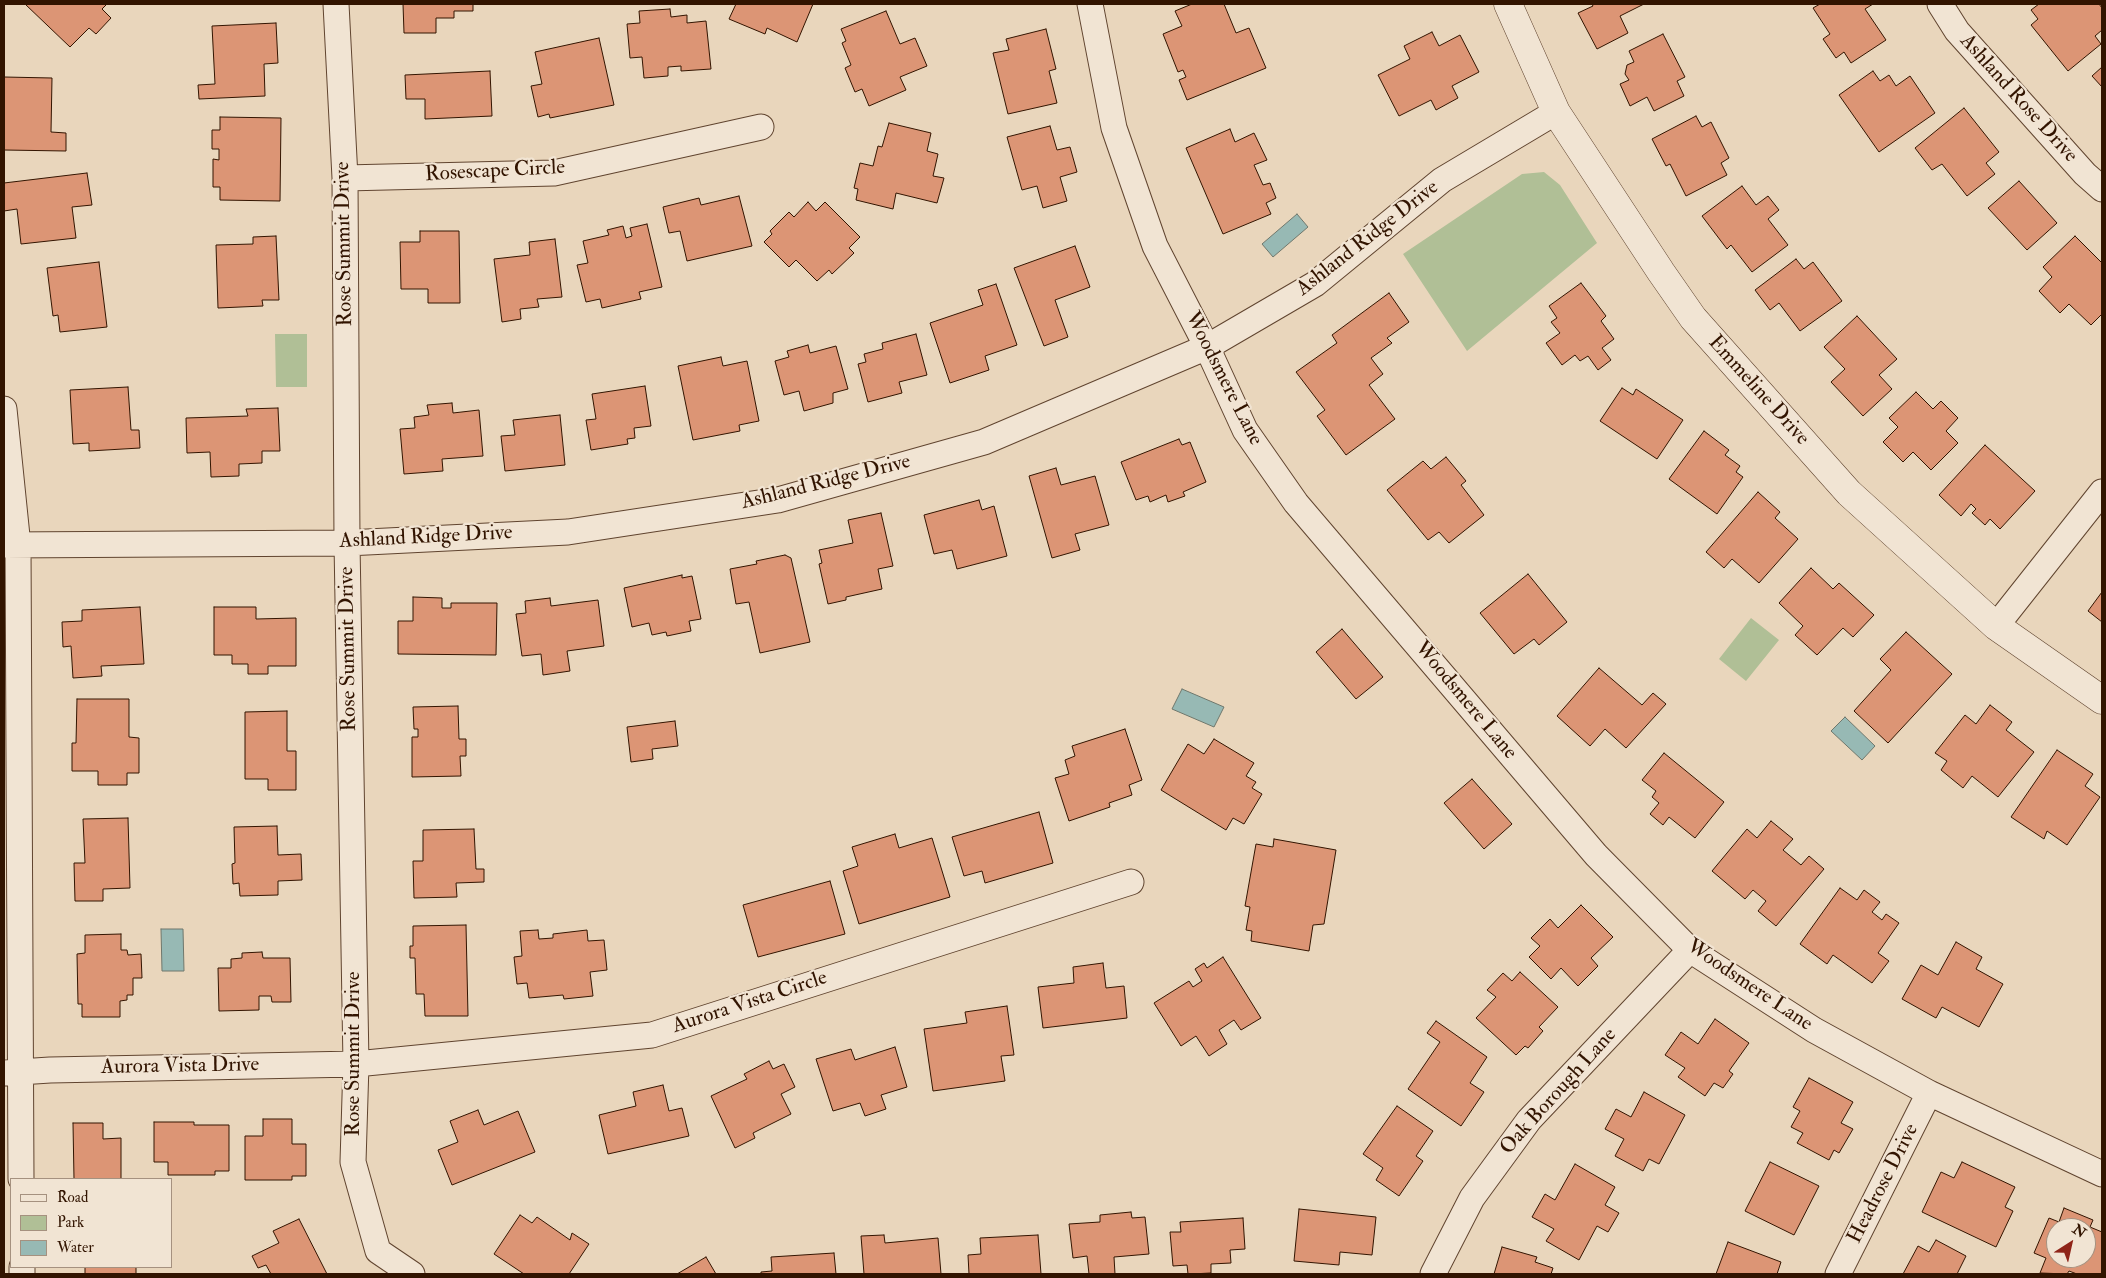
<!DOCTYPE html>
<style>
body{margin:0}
#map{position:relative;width:2106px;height:1278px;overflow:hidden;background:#e9d6bc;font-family:"IM FELL Double Pica",serif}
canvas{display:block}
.frame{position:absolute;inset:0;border:5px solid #321400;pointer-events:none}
.legend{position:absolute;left:10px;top:1178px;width:162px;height:90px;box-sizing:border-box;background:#f1e4d3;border:1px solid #a5917f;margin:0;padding:6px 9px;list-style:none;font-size:15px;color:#321400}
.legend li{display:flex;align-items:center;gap:10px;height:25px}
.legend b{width:25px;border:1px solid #a5917f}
.north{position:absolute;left:2046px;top:1218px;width:50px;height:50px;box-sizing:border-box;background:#f1e4d3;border:1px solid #a5917f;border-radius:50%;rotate:35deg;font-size:14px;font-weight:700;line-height:20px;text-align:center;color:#321400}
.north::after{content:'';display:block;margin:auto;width:18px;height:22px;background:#8f2418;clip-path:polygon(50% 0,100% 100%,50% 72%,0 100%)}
</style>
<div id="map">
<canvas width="2106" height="1278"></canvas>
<div class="frame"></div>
<ul class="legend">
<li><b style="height:6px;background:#f1e4d3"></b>Road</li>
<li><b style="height:14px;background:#b0bf96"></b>Park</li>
<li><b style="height:14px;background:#97b9b4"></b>Water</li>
</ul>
<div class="north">N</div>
</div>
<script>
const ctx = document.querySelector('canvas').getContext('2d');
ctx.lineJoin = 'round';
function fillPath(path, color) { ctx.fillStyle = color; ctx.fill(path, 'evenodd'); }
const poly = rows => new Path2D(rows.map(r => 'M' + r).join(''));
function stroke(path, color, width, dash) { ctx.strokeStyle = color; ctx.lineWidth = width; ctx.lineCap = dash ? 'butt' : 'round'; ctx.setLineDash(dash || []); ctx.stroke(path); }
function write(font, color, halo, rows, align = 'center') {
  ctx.font = font + ' "IM FELL Double Pica",serif'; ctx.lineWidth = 4.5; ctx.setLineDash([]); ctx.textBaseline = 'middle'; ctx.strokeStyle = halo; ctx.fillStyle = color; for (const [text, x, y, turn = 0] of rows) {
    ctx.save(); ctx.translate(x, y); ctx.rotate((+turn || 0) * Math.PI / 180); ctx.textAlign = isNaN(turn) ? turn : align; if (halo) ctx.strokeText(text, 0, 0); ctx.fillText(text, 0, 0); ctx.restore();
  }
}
const green = poly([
 [1544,172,1560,185,1597,243,1467,351,1403,254,1522,174],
 [275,334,307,334,307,387,276,387],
 [1751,618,1779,640,1746,681,1719,659]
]);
const water = poly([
 [1297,214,1308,227,1273,257,1262,244,1297,214],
 [1182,689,1224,707,1214,727,1172,709,1182,689],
 [1845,717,1875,746,1862,760,1831,731,1845,717],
 [161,929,183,929,184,971,162,971,161,929]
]);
const building = poly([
 [25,4,107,4,102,9,111,18,96,34,89,28,70,47,25,4],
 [403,4,473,4,473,11,454,11,454,18,436,18,436,33,404,33,403,4],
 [736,4,813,4,797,42,767,28,765,34,729,19,736,4],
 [1192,4,1224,4,1236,33,1249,28,1266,68,1187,100,1179,80,1186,77,1183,70,1178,72,1163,34,1182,26,1175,11,1192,4],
 [1592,4,1644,4,1620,16,1628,33,1597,49,1578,13,1593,6,1592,4],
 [1820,4,1873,4,1865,9,1886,40,1851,63,1844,52,1836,58,1823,39,1830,34,1813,8,1820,4],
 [2039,4,2099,4,2102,8,2102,30,2095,36,2101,44,2068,71,2031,25,2038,19,2031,10,2039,4],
 [670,9,671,17,687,15,687,23,706,21,711,69,681,71,681,66,668,67,668,76,644,78,642,57,630,58,627,24,640,23,639,11,670,9],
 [886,11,900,44,915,38,927,66,900,77,906,90,869,106,862,89,855,92,845,68,851,65,842,43,846,41,841,29,886,11],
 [276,23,278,63,264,64,265,96,199,99,198,85,215,84,212,26,276,23],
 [1046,29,1056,69,1049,71,1057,103,1008,114,993,53,1009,50,1006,39,1046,29],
 [1432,32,1439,46,1460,35,1479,72,1452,86,1458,98,1436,110,1431,100,1399,116,1378,75,1410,59,1404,46,1432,32],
 [1663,34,1685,77,1677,81,1684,96,1654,111,1647,97,1630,106,1620,84,1629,80,1625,74,1627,65,1634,62,1629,51,1663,34],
 [599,38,614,105,550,118,549,114,538,117,531,86,542,84,535,52,599,38],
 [2102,67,2102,87,2092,76,2102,67],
 [490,71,492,116,425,119,425,99,406,99,405,75,490,71],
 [1873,71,1880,81,1889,75,1896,86,1910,76,1935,113,1879,152,1839,95,1873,71],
 [4,77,52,78,51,132,66,133,66,151,4,150,4,77],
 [1964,108,1999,152,1986,163,1995,174,1967,196,1942,164,1932,170,1915,148,1964,108],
 [1696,116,1702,127,1711,122,1729,158,1721,163,1727,175,1686,196,1670,164,1666,166,1652,139,1696,116],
 [220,117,281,118,280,201,220,200,220,187,213,187,213,159,219,160,219,149,212,149,212,130,220,130,220,117],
 [889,123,931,133,927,151,938,154,933,176,944,178,937,203,896,193,893,209,856,200,858,189,854,188,860,163,873,166,878,146,882,147,889,123],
 [1050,126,1057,150,1070,147,1077,172,1060,177,1067,201,1043,208,1037,186,1022,190,1007,137,1050,126],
 [1230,129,1235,142,1254,133,1267,160,1254,165,1263,185,1270,183,1276,198,1266,203,1271,214,1223,234,1186,148,1230,129],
 [87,173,92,205,72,207,76,238,21,244,17,209,4,211,4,183,87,173],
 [2019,181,2057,223,2027,250,1988,208,2019,181],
 [1742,186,1756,205,1768,196,1779,210,1768,219,1788,245,1752,272,1731,245,1727,249,1702,216,1742,186],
 [739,196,752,246,687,261,680,231,669,233,663,207,699,198,701,205,739,196],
 [808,202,816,211,825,202,860,237,849,248,854,253,832,274,829,270,817,281,796,260,789,267,764,242,772,234,770,231,789,212,794,217,808,202],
 [647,224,662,287,639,292,641,299,602,308,600,299,586,302,577,265,588,263,583,241,609,235,607,230,623,226,626,238,632,236,630,228,647,224],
 [420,231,459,231,460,303,428,303,428,289,401,289,400,242,420,242,420,231],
 [276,236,279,300,262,300,263,306,218,308,216,245,253,244,253,237,276,236],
 [2075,236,2102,263,2102,314,2091,325,2069,304,2060,313,2039,291,2052,277,2043,267,2075,236],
 [555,239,562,297,537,299,539,307,520,309,521,319,502,322,494,259,530,255,529,242,555,239],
 [1075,246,1090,287,1055,300,1068,337,1044,346,1014,268,1075,246],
 [1796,259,1804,269,1813,262,1842,301,1800,331,1779,303,1770,310,1755,290,1796,259],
 [99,262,107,327,60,332,58,315,53,316,47,268,99,262],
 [1581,283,1606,316,1601,321,1614,339,1602,348,1611,360,1598,370,1588,356,1580,361,1575,355,1562,365,1546,343,1560,333,1551,322,1557,318,1549,306,1581,283],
 [996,284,1017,345,985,356,989,370,950,383,930,323,983,305,978,290,996,284],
 [1389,293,1409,322,1387,338,1392,343,1371,358,1383,374,1369,385,1395,419,1346,455,1317,416,1325,410,1296,372,1337,343,1332,335,1389,293],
 [1857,316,1897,359,1879,375,1892,389,1863,416,1831,382,1845,369,1824,347,1857,316],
 [916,334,927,375,899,382,902,393,868,402,858,364,866,362,864,354,883,349,882,343,916,334],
 [808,345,810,353,836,346,848,389,833,393,833,403,804,411,799,391,784,395,775,361,789,357,787,351,808,345],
 [721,357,723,366,747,361,759,421,739,425,740,431,693,440,678,366,721,357],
 [645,386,651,426,634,428,635,438,627,439,628,444,591,450,586,420,596,419,592,394,645,386],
 [128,387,131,430,139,430,140,448,89,451,89,443,73,444,70,390,128,387],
 [1622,388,1633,395,1636,389,1683,420,1657,459,1600,421,1622,388],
 [1916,392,1933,409,1941,401,1958,418,1946,431,1958,443,1931,470,1913,452,1903,462,1883,442,1898,427,1889,418,1916,392],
 [452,403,453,413,479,410,483,456,442,459,443,471,404,474,400,429,415,428,414,417,429,415,427,405,452,403],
 [278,408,280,451,262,451,262,463,239,464,239,476,211,477,210,452,187,453,186,418,248,416,246,409,278,408],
 [560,415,565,465,505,471,501,436,515,435,513,420,560,415],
 [1704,431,1729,450,1725,455,1740,466,1736,472,1743,477,1717,514,1669,479,1704,431],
 [1179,439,1182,445,1190,442,1206,482,1183,492,1185,496,1168,502,1166,495,1150,502,1148,496,1136,500,1121,462,1179,439],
 [1985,445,2035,491,2000,529,1990,519,1985,525,1972,513,1976,509,1971,504,1961,516,1939,495,1985,445],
 [1446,457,1466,481,1461,485,1484,515,1449,543,1439,532,1428,540,1387,490,1423,461,1431,469,1446,457],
 [1056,468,1061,485,1095,476,1109,525,1075,534,1080,550,1052,558,1029,476,1056,468],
 [1758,492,1780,512,1775,518,1798,539,1759,583,1732,559,1724,568,1706,552,1758,492],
 [979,500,982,510,994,506,1007,556,957,569,952,550,934,554,924,515,979,500],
 [881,513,893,566,878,569,882,589,846,597,846,600,828,604,819,564,822,563,819,550,853,543,848,520,881,513],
 [785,555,791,558,810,642,760,653,749,602,736,604,730,569,757,564,756,561,785,555],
 [1811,568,1833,589,1839,583,1874,615,1853,637,1843,628,1817,655,1795,635,1803,626,1779,603,1811,568],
 [1528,574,1567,622,1539,645,1534,639,1514,654,1480,613,1528,574],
 [682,575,682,578,692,576,701,619,689,621,691,631,667,636,666,632,652,635,649,623,632,627,624,588,682,575],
 [2102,592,2102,622,2088,611,2102,592],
 [413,597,442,598,442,608,451,608,451,603,497,603,496,655,398,654,398,621,413,621,413,597],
 [550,598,551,606,598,600,604,646,567,651,570,671,543,675,541,654,522,656,516,614,526,613,525,601,550,598],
 [140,607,144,664,101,666,102,676,73,678,71,646,63,647,62,622,82,621,82,610,140,607],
 [214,607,256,607,256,619,296,618,296,666,268,666,268,674,248,674,248,664,232,664,232,655,214,655,214,607],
 [1342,629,1383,677,1356,699,1316,652,1342,629],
 [1906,632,1952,674,1888,743,1854,711,1891,670,1880,659,1906,632],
 [1599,668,1642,705,1653,693,1666,704,1626,748,1605,729,1590,746,1557,716,1599,668],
 [77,699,129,699,129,737,139,738,139,773,127,773,127,785,98,785,98,771,72,771,72,743,76,743,77,699],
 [1990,705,2012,722,2006,730,2034,752,1998,797,1972,776,1963,788,1941,770,1947,761,1935,753,1965,715,1976,724,1990,705],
 [458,706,459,739,466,739,466,756,460,756,461,776,412,777,412,737,418,737,418,729,414,729,413,707,458,706],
 [287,711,287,751,296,751,296,790,268,790,268,779,245,779,245,712,287,711],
 [675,721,678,746,652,749,653,759,631,762,627,727,675,721],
 [1125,729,1142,780,1129,785,1132,795,1109,803,1110,807,1069,821,1055,778,1069,774,1065,760,1075,756,1072,746,1125,729],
 [1214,739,1254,763,1246,776,1256,782,1252,788,1262,794,1244,824,1233,818,1226,830,1161,790,1188,744,1204,754,1214,739],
 [2057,750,2093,774,2085,786,2100,797,2067,845,2047,831,2044,839,2011,817,2057,750],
 [1664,753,1724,802,1695,838,1669,817,1663,825,1650,814,1659,803,1652,797,1656,791,1642,780,1664,753],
 [1472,779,1512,824,1484,849,1444,803,1472,779],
 [1039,812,1053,863,985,883,982,871,964,876,952,837,1039,812],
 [128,818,130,888,103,889,103,901,75,901,74,863,85,863,83,819,128,818],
 [1771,821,1793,839,1783,850,1801,865,1809,856,1824,869,1776,926,1758,911,1766,901,1753,890,1745,899,1712,871,1747,829,1757,838,1771,821],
 [277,826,278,855,301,854,302,880,278,881,278,895,240,896,239,883,233,884,232,864,235,863,234,827,277,826],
 [474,829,476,869,484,869,484,882,456,883,457,897,414,898,413,861,423,861,423,830,474,829],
 [895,834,899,848,932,838,950,897,859,924,843,871,858,866,852,847,895,834],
 [1274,839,1336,850,1324,924,1313,925,1309,951,1251,941,1252,931,1246,930,1250,907,1245,906,1256,844,1273,847,1274,839],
 [830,881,845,934,758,957,743,905,830,881],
 [1840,888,1857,900,1864,890,1880,902,1872,912,1882,920,1886,914,1899,923,1878,953,1889,961,1872,983,1833,955,1827,964,1800,944,1840,888],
 [1581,905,1613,937,1591,958,1598,966,1578,986,1561,968,1551,979,1529,957,1540,946,1531,938,1550,919,1558,928,1581,905],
 [466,925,468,1016,425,1016,424,994,416,994,415,958,410,958,410,946,413,946,413,926,466,925],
 [538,930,539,939,553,938,553,934,587,930,588,941,604,940,607,970,590,972,593,996,564,999,563,995,529,998,527,983,517,984,514,957,522,956,520,931,538,930],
 [121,934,121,950,127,950,128,955,141,954,142,978,133,978,133,995,127,995,127,1000,120,1001,120,1017,82,1017,82,1004,78,1004,77,954,85,953,85,935,121,934],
 [1956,942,1982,957,1976,969,2003,984,1979,1027,1942,1007,1936,1018,1902,999,1921,965,1938,975,1956,942],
 [262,952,263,958,290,958,291,1002,272,1002,271,996,259,996,259,1010,219,1011,218,968,231,968,231,959,242,958,242,953,262,952],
 [1223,957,1261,1018,1241,1030,1234,1020,1219,1030,1227,1044,1209,1056,1196,1036,1181,1046,1154,1003,1189,981,1193,987,1202,981,1195,969,1204,963,1207,968,1223,957],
 [1103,963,1106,988,1124,986,1127,1018,1043,1028,1038,987,1074,983,1073,967,1103,963],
 [1520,972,1558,1007,1539,1027,1543,1031,1528,1048,1525,1046,1516,1055,1476,1018,1496,997,1487,990,1503,973,1512,981,1520,972],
 [1007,1006,1014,1055,1001,1056,1005,1081,933,1091,924,1029,967,1023,965,1012,1007,1006],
 [1715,1019,1749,1043,1729,1071,1733,1074,1723,1088,1714,1083,1705,1096,1678,1077,1685,1068,1665,1055,1681,1032,1698,1044,1715,1019],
 [1436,1021,1487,1057,1470,1083,1484,1092,1461,1126,1408,1089,1440,1042,1427,1033,1436,1021],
 [895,1047,907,1087,881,1095,886,1109,865,1116,860,1103,833,1111,816,1059,851,1049,855,1060,895,1047],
 [769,1061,773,1069,784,1064,795,1087,781,1094,791,1114,753,1133,755,1138,735,1148,711,1096,747,1079,744,1074,769,1061],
 [1809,1078,1853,1102,1841,1123,1853,1129,1839,1153,1834,1150,1829,1160,1797,1143,1803,1133,1791,1127,1800,1111,1793,1107,1809,1078],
 [663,1085,669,1111,682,1108,689,1136,608,1154,599,1115,636,1106,633,1092,663,1085],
 [1644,1092,1685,1115,1659,1164,1649,1159,1643,1171,1615,1156,1624,1139,1605,1129,1616,1109,1631,1117,1644,1092],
 [1397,1106,1433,1131,1416,1156,1423,1161,1399,1196,1376,1180,1383,1168,1363,1154,1397,1106],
 [478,1110,484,1125,518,1111,535,1152,452,1185,438,1150,458,1142,450,1121,478,1110],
 [263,1119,292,1119,292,1144,306,1144,306,1176,292,1176,292,1180,245,1180,245,1136,263,1136,263,1119],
 [154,1122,194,1122,194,1125,229,1125,229,1171,215,1171,215,1175,168,1175,168,1162,154,1162,154,1122],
 [73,1123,103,1123,103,1139,121,1138,121,1179,74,1179,73,1123],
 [1770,1162,1819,1186,1794,1235,1745,1211,1770,1162],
 [1962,1162,2015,1187,2005,1207,2013,1211,1996,1247,1922,1212,1941,1172,1954,1178,1962,1162],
 [1575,1164,1615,1187,1605,1205,1619,1213,1608,1232,1597,1226,1579,1260,1546,1241,1554,1229,1532,1217,1545,1194,1555,1200,1575,1164],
 [2064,1208,2093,1220,2090,1227,2102,1232,2102,1274,2077,1274,2069,1271,2067,1274,2040,1273,2046,1258,2034,1253,2049,1218,2059,1222,2064,1208],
 [2056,1228,2086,1228,2086,1258,2056,1258,2056,1228],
 [1299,1209,1376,1217,1372,1255,1340,1252,1339,1265,1294,1261,1299,1209],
 [1131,1212,1132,1218,1145,1217,1149,1254,1114,1257,1115,1274,1089,1274,1087,1256,1073,1258,1069,1224,1100,1222,1100,1215,1131,1212],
 [520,1215,532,1223,537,1217,570,1240,572,1233,589,1244,569,1274,524,1274,494,1254,520,1215],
 [1243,1218,1245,1249,1230,1250,1231,1263,1211,1264,1211,1273,1191,1274,1188,1274,1187,1265,1173,1266,1170,1232,1181,1232,1180,1222,1243,1218],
 [299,1219,327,1274,271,1274,266,1265,258,1268,252,1256,279,1243,273,1231,299,1219],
 [884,1235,885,1243,938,1238,941,1274,864,1274,861,1236,884,1235],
 [1038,1235,1041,1274,969,1274,968,1255,981,1254,980,1238,1038,1235],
 [1936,1240,1966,1256,1957,1274,1903,1274,1918,1246,1929,1252,1936,1240],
 [1728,1242,1781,1262,1777,1274,1716,1274,1728,1242],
 [1502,1247,1537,1257,1535,1262,1553,1268,1551,1274,1494,1274,1502,1247],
 [834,1253,836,1274,761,1274,761,1272,772,1271,771,1257,834,1253],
 [706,1257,716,1274,677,1274,706,1257],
 [85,1267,136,1267,136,1274,85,1274,85,1267]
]);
const minor = poly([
 [336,4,345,178,347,543,356,1064,353,1162,378,1251,412,1274],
 [1090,4,1114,128,1155,246,1207,347,1245,430,1296,503,1596,855,1690,950,1814,1030,1929,1093,2102,1174],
 [1940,4,1957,31,2085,174,2102,189],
 [345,178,554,173,761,127],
 [4,409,18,546,21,1179],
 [4,545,347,543,568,532,778,500,984,442,1207,347,1315,284,1442,180,1556,112],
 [1996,626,2102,492],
 [4,1073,50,1070,356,1064,652,1035,1131,882],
 [22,1267,22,1274],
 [1433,1274,1472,1198,1529,1120,1690,950],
 [1838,1274,1929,1093]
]);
const tertiary = poly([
 [1508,4,1556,112,1661,272,1693,318,1849,493,1996,626,2102,700]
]);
const streetNames = [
 ["Ashland Rose Drive",2018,99,48],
 ["Rosescape Circle",495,172,-3],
 ["Ashland Ridge Drive",1368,239,-38],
 ["Rose Summit Drive",345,244,-91],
 ["Woodsmere Lane",1223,379,63],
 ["Emmeline Drive",1758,391,48],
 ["Ashland Ridge Drive",826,483,-14],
 ["Ashland Ridge Drive",426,538,-3],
 ["Rose Summit Drive",349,649,-91],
 ["Woodsmere Lane",1465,701,50],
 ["Woodsmere Lane",1749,986,34],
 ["Aurora Vista Circle",750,1003,-18],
 ["Rose Summit Drive",354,1054,-90],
 ["Aurora Vista Drive",180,1067,-1],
 ["Oak Borough Lane",1559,1092,-48],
 ["Headrose Drive",1884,1184,-63]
];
fillPath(green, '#b0bf96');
fillPath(water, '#97b9b4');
stroke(water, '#6f776c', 1);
fillPath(building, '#dc9575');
stroke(building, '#321400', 1);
stroke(minor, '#60442f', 27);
stroke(tertiary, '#60442f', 29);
stroke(minor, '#f1e4d3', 25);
stroke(tertiary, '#f1e4d3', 28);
write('21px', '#321400', '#f1e4d3', streetNames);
</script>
